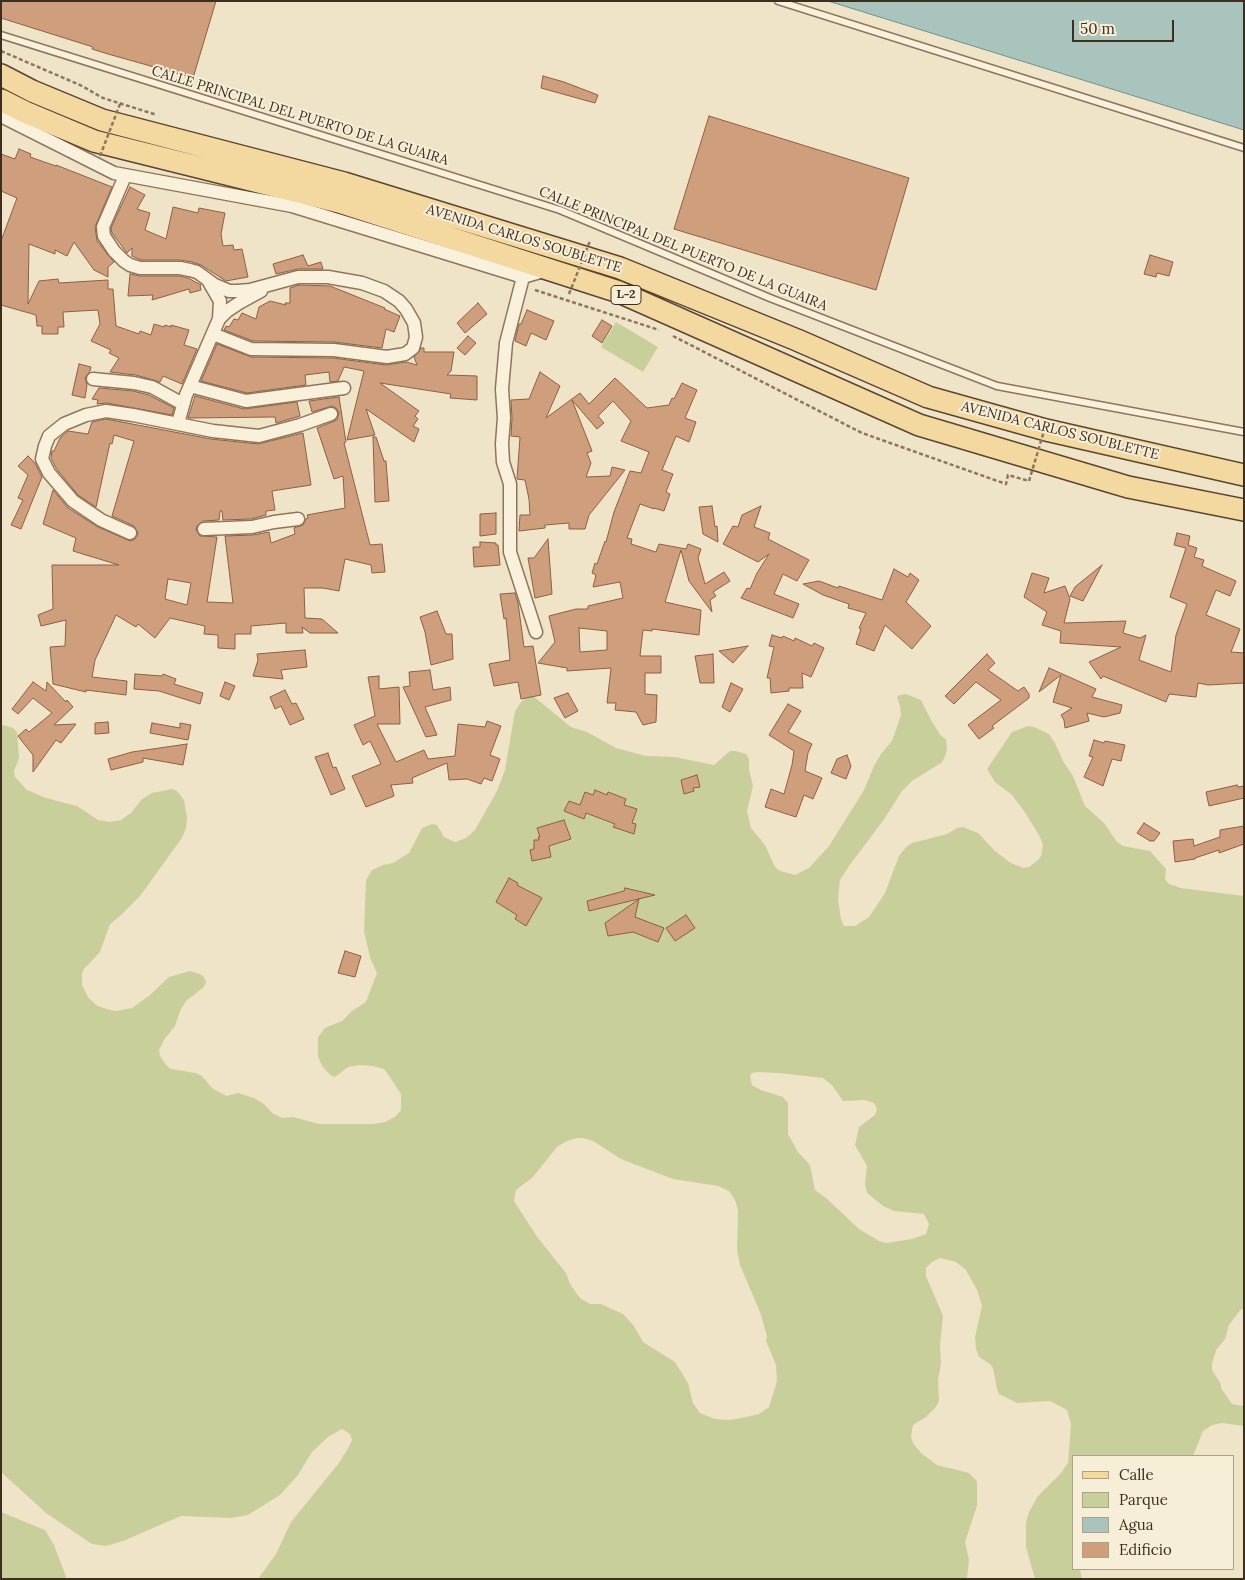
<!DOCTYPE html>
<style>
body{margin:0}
#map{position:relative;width:1245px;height:1580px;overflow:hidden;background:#f0e4c8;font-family:Lora,serif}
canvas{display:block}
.frame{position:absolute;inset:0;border:2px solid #3d2e20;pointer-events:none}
.legend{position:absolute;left:1072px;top:1455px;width:162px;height:115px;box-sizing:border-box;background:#f7eed8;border:1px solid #ada18e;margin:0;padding:6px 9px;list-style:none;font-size:15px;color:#3d2e20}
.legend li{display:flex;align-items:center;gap:10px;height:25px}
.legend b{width:25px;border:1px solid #ada18e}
.scale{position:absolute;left:1072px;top:20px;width:102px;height:22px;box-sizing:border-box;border:2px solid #3d2e20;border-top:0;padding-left:6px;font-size:15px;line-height:18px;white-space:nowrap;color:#3d2e20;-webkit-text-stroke:4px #f7eed8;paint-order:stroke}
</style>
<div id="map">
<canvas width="1245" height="1580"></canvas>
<div class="frame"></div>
<ul class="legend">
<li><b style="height:6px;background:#f3d9a0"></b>Calle</li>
<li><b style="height:14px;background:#c9cf9b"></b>Parque</li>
<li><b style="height:14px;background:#a9c4bc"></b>Agua</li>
<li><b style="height:14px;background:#cf9f7d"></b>Edificio</li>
</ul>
<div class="scale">50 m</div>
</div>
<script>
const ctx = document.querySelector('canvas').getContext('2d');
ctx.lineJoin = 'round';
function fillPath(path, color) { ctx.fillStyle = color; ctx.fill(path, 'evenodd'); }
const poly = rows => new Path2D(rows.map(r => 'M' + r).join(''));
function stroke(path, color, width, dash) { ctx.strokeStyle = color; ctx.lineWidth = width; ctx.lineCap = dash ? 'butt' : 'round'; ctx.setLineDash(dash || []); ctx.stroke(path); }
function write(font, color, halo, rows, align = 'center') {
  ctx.font = font + ' Lora,serif'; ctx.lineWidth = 4; ctx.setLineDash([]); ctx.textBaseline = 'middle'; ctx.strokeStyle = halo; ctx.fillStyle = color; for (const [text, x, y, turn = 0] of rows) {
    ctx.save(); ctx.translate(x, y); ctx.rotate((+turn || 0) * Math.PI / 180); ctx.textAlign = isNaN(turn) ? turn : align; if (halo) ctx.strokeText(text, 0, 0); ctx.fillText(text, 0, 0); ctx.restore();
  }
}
const green = poly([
 [616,322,658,347,643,372,601,347],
 [906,694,921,700,931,720,941,736,946,739,947,750,944,759,941,763,912,781,902,791,885,818,849,866,840,880,838,900,841,919,844,926,855,926,869,917,885,893,899,856,906,847,912,843,947,834,957,828,963,827,978,833,995,851,1011,863,1023,868,1029,867,1038,860,1041,856,1043,845,1039,835,1024,811,1012,795,995,782,987,769,1012,732,1028,726,1034,727,1049,734,1055,743,1063,761,1073,776,1085,806,1104,823,1117,842,1123,846,1150,851,1166,869,1165,879,1169,884,1181,888,1244,896,1244,1310,1241,1309,1229,1325,1225,1339,1216,1350,1212,1364,1212,1370,1221,1384,1221,1388,1232,1404,1244,1406,1244,1426,1222,1423,1212,1425,1203,1431,1193,1456,1074,1456,1074,1569,1080,1569,1082,1579,1035,1579,1026,1547,1026,1522,1029,1512,1038,1496,1061,1473,1068,1463,1071,1424,1067,1410,1050,1401,1017,1403,999,1394,997,1389,993,1368,990,1364,979,1357,976,1349,975,1337,982,1306,977,1290,966,1270,956,1262,940,1258,932,1262,926,1268,926,1276,943,1316,940,1345,941,1363,938,1380,939,1401,936,1407,926,1417,913,1425,911,1437,913,1443,921,1453,937,1465,969,1473,977,1481,977,1506,965,1542,969,1560,967,1579,258,1579,276,1554,291,1522,339,1463,350,1445,352,1440,350,1434,342,1429,328,1437,312,1452,298,1475,280,1495,248,1515,231,1518,181,1516,123,1541,106,1546,92,1544,46,1513,1,1472,1,725,3,725,13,728,17,732,19,758,14,771,15,777,27,790,46,798,77,806,98,820,109,822,121,820,131,813,142,799,152,793,172,789,177,791,184,800,187,818,186,828,182,838,140,896,119,917,110,924,100,952,84,969,82,974,82,985,88,997,96,1005,106,1009,116,1011,132,1008,150,995,169,977,190,971,200,974,204,977,206,982,204,987,186,1001,180,1011,175,1026,164,1040,159,1050,160,1056,166,1065,171,1069,196,1073,202,1076,213,1089,227,1096,238,1093,254,1098,264,1104,272,1113,282,1118,293,1117,319,1124,374,1124,385,1122,395,1117,401,1110,401,1094,387,1073,384,1069,373,1066,359,1065,348,1067,335,1077,330,1075,323,1067,318,1057,318,1037,325,1028,342,1021,352,1011,366,1002,377,973,370,958,364,931,366,880,372,870,383,865,393,863,409,853,422,828,432,824,437,825,444,837,455,842,466,838,475,830,497,791,505,770,515,711,522,701,527,698,533,696,571,727,587,732,616,748,646,756,675,757,714,765,730,751,736,751,746,754,749,759,749,769,753,786,747,811,751,828,765,845,775,867,780,871,795,875,809,868,829,846,864,790,874,766,881,754,892,741,901,715,900,706,897,697,900,695],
 [758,1072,779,1073,823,1078,832,1085,843,1101,865,1100,874,1103,877,1109,875,1115,859,1127,855,1145,867,1166,865,1184,867,1193,883,1206,894,1211,924,1214,929,1224,926,1234,912,1239,886,1243,879,1241,859,1229,826,1198,815,1190,810,1165,798,1152,788,1134,788,1103,783,1097,761,1090,752,1085,750,1076,752,1073],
 [577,1138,583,1138,593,1141,621,1159,673,1179,718,1186,729,1191,735,1200,738,1210,737,1250,740,1265,760,1312,767,1336,766,1341,776,1365,777,1381,769,1407,759,1414,741,1418,729,1420,715,1419,700,1413,693,1403,688,1383,675,1362,643,1342,634,1326,623,1314,601,1304,590,1304,580,1298,570,1284,566,1273,538,1238,514,1201,516,1190,533,1177,557,1147,567,1141],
 [1,1512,45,1530,54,1545,67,1579,1,1579]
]);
const water = poly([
 [828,1,1244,1,1244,130,828,1]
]);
const building = poly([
 [1,1,216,1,193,78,108,54,92,49,93,47,1,18,1,1],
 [543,76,564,82,598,95,595,103,541,88,543,76],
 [709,116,909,178,876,290,674,229,709,116],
 [19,149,31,154,30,157,56,166,56,165,112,187,95,227,97,241,114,262,108,267,108,277,94,270,74,242,67,256,55,250,55,254,29,244,28,304,39,281,58,279,59,283,108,280,108,289,113,289,116,326,139,334,140,331,151,335,154,324,164,327,165,325,171,327,171,325,189,330,184,345,197,349,182,384,163,376,160,382,136,375,110,372,119,358,109,353,111,350,91,341,100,324,98,310,63,312,64,327,58,327,58,334,42,334,42,326,37,326,36,315,1,305,1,241,17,198,1,191,1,154,15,159,19,149],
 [130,187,145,195,137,209,150,213,145,230,166,239,173,207,198,213,199,208,225,213,221,234,223,246,233,245,234,250,242,249,248,277,226,281,201,265,192,262,180,260,141,260,132,256,132,248,127,253,112,233,111,228,130,187],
 [303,255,308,266,321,262,323,269,298,269,276,274,273,264,303,255],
 [1150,255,1173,262,1169,276,1157,273,1156,277,1144,274,1150,255],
 [130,274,140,276,179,276,188,278,201,285,200,286,201,290,190,293,189,289,152,300,153,295,128,296,130,274],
 [299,285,330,286,385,308,384,309,400,316,394,332,386,329,382,348,334,342,253,341,224,330,226,326,229,327,234,319,238,320,242,313,256,319,259,307,270,301,286,305,285,303,290,303,290,288,299,285],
 [478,303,487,314,465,333,457,323,478,303],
 [527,310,554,321,546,340,531,333,526,346,515,341,519,324,521,324,527,310],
 [602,320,612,326,602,343,592,336,602,320],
 [468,336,476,343,465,355,457,348,468,336],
 [217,344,251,357,333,358,386,365,406,362,417,365,414,357,421,348,424,348,424,352,454,352,451,371,447,375,477,376,477,400,450,398,451,394,380,383,419,411,415,416,418,419,413,426,419,429,414,442,366,409,375,435,347,440,364,371,344,367,338,381,330,382,329,372,305,375,306,385,247,393,201,381,217,344],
 [79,364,91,367,90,371,85,378,87,385,85,398,72,395,79,364],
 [540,372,560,386,546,418,580,393,589,404,615,378,647,408,669,405,672,398,674,399,682,383,697,390,685,418,696,422,689,442,676,436,662,470,673,474,666,492,670,494,664,511,654,508,654,509,640,504,627,538,632,539,631,544,656,552,659,544,686,549,688,544,701,549,698,558,705,584,724,572,730,581,713,592,716,596,710,600,712,612,689,581,681,550,665,602,701,610,699,635,652,629,652,631,643,630,640,656,661,656,661,673,645,673,645,694,657,695,656,722,643,725,636,712,615,710,616,703,607,703,611,668,567,671,567,668,538,663,555,642,549,616,576,609,588,609,588,606,623,598,620,582,593,587,596,575,592,573,595,563,597,564,605,541,606,542,614,512,630,471,641,473,649,452,621,441,631,421,613,401,598,416,604,423,597,429,572,400,592,451,587,453,591,463,586,477,610,476,612,467,625,470,589,515,585,529,569,529,569,523,545,525,545,528,519,531,520,515,530,515,529,499,525,480,517,479,520,437,511,436,512,418,511,400,529,399,540,372],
 [579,628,607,631,607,650,580,652,579,628],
 [99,388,133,391,149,395,174,408,172,415,107,403,97,404,98,400,92,399,99,388],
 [195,396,244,409,297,402,300,416,276,423,275,417,188,418,195,396],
 [339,397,346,442,344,443,370,545,382,544,385,572,372,573,371,565,345,559,339,591,323,588,304,588,305,618,322,619,338,633,310,633,302,627,303,633,286,633,286,623,251,626,251,634,235,634,235,649,218,648,218,635,204,634,205,626,170,618,155,638,138,624,136,627,116,615,95,660,92,677,127,681,126,695,86,690,86,692,53,684,50,647,65,646,66,620,41,626,38,615,53,609,52,565,119,565,73,551,76,538,43,524,53,490,68,508,98,527,130,541,135,539,138,533,134,526,112,516,134,441,114,435,112,444,110,443,96,507,78,495,56,468,51,458,52,451,54,451,60,438,68,431,88,434,92,422,106,419,211,439,258,444,303,433,311,485,272,491,275,510,266,511,266,515,251,519,223,520,222,511,220,511,219,520,203,521,197,526,196,530,200,536,217,537,207,602,233,603,225,536,253,535,269,532,271,543,295,534,294,528,303,525,306,519,308,518,307,515,345,508,343,476,334,479,317,428,337,420,339,412,336,408,332,406,312,412,309,401,339,397],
 [168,579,191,583,187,605,165,599,168,579],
 [373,437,376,437,384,461,386,461,389,501,375,502,373,437],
 [28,456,35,463,42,477,21,529,11,525,23,500,18,498,28,475,18,466,28,456],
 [712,506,715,527,717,526,718,542,703,534,699,507,712,506],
 [761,506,754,527,770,533,768,539,809,560,797,581,783,574,774,594,799,604,793,618,741,598,747,588,750,589,757,573,769,554,758,562,723,544,733,526,738,527,742,515,761,506],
 [496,513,496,534,480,536,480,514,496,513],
 [1177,533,1190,536,1188,545,1197,548,1194,557,1204,560,1202,566,1236,581,1230,596,1216,590,1206,615,1240,629,1231,652,1244,653,1244,683,1208,685,1198,683,1196,697,1169,694,1166,702,1103,676,1101,679,1089,662,1121,647,1060,643,1061,631,1042,625,1047,612,1024,597,1032,573,1049,578,1044,593,1065,586,1070,599,1064,623,1126,621,1123,633,1140,638,1146,635,1139,660,1171,672,1176,635,1187,604,1170,597,1186,548,1174,545,1177,533],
 [548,539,552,594,535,598,528,558,534,558,548,539],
 [480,542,496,543,496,545,498,545,500,565,474,567,473,547,480,547,480,542],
 [1102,565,1083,601,1070,596,1075,587,1102,565],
 [894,569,908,577,910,573,919,580,906,602,931,626,912,649,885,625,874,651,856,644,861,629,859,628,866,613,848,608,849,604,823,595,803,584,819,581,838,588,839,586,882,600,894,569],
 [515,593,518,603,524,647,533,646,541,695,521,699,518,682,494,686,489,664,510,660,506,618,504,619,500,594,515,593],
 [437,611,446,634,452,634,453,659,431,665,425,632,420,617,437,611],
 [772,635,782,638,783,636,794,641,795,638,812,646,814,643,824,648,811,677,802,673,803,688,789,688,789,691,771,693,770,678,767,678,774,647,769,646,772,635],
 [748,646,733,663,719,651,748,646],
 [305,650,307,667,281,670,283,679,253,676,258,660,257,654,305,650],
 [713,654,714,683,700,683,695,656,713,654],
 [987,654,995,663,988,670,1018,691,1024,687,1029,694,1029,698,992,726,994,728,979,739,968,725,1001,700,976,682,954,704,945,696,987,654],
 [1049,668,1096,689,1092,697,1122,705,1120,713,1104,717,1087,713,1089,721,1065,728,1064,720,1061,715,1072,708,1053,702,1061,675,1039,692,1049,668],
 [430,670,433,690,450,687,451,700,425,707,437,735,426,737,403,687,410,686,409,672,430,670],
 [135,674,162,676,163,674,176,679,174,684,203,693,200,704,159,691,134,689,135,674],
 [379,676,379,689,399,687,400,724,377,724,396,762,424,750,428,759,455,756,458,724,485,727,487,721,501,726,490,755,500,759,492,781,484,778,481,784,467,779,449,780,447,763,412,778,413,783,391,785,394,796,366,807,352,776,381,764,370,741,363,745,354,725,375,716,368,677,379,676],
 [33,682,46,691,47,682,66,702,67,700,73,707,54,725,76,724,61,743,56,740,33,772,33,755,18,736,26,729,29,732,52,713,33,698,18,714,12,709,33,682],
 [225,682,235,686,229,700,220,696,225,682],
 [731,683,743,689,730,712,722,707,731,683],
 [285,690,292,704,296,703,304,719,290,725,281,706,275,709,270,697,285,690],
 [568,693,578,711,565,718,554,698,568,693],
 [788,704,801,711,788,732,812,744,808,753,805,771,822,778,813,799,804,795,796,817,765,807,771,789,784,794,792,765,794,751,769,735,788,704],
 [108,722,109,733,95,734,95,723,108,722],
 [152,723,180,728,180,723,191,725,188,740,150,733,152,723],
 [1094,740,1104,743,1105,741,1125,745,1121,761,1112,759,1103,786,1084,777,1093,757,1089,756,1094,740],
 [187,744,183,765,143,758,143,762,111,770,108,759,132,752,187,744],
 [328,753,333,768,336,767,345,789,331,795,315,757,328,753],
 [847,755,851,766,846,779,831,773,837,759,847,755],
 [697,775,700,787,693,788,694,791,684,794,681,780,697,775],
 [1237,785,1238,787,1244,786,1244,798,1209,806,1206,792,1237,785],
 [595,790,607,795,608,792,626,799,624,805,637,809,632,823,636,824,634,834,613,827,615,824,586,813,584,819,564,811,569,801,580,805,585,792,593,795,595,790],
 [564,820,571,839,549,846,551,857,532,861,530,850,534,849,534,840,539,840,538,837,540,837,537,828,564,820],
 [1144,823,1160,833,1154,841,1150,841,1137,833,1144,823],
 [1244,826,1244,844,1219,853,1219,850,1195,858,1195,859,1175,862,1173,841,1193,839,1194,846,1220,837,1220,830,1244,826],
 [509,878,518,883,517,885,542,898,526,926,515,919,517,915,496,902,509,878],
 [625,888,655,895,589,911,587,901,624,891,625,888],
 [639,899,635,917,664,928,658,942,633,932,608,936,605,923,639,899],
 [686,915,695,928,675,941,666,928,686,915],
 [345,951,361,956,355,977,338,973,345,951]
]);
const path = poly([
 [1,51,80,85,103,98,157,115],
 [535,290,659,330],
 [673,336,862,433,1006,484,1008,475,1029,481]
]);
const service = poly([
 [778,1,1244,148],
 [1,35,560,210,770,298,997,386,1244,432]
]);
const minor = poly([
 [1,116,114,173,292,206,523,277,547,270],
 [125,176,103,227,104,236,114,251,124,261,130,265,140,268,180,268,190,270,197,272,215,285,229,291,237,291,250,290,298,277,328,277,362,283,384,291,399,301,406,309,414,323,416,337,413,348,405,354,387,357,334,350,251,349,213,334],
 [523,277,506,343,502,389,504,418,502,444,503,462,510,484,510,552,536,632],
 [209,282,220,301,219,319],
 [93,379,134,383,152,387,183,404],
 [190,386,246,401,344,388],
 [178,423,186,395,219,319,227,311,239,303,261,291],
 [204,529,252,527,274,522,298,519],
 [130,533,101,520,73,501,49,473,42,459,45,446,49,436,64,424,86,415,106,411,133,415,213,431,259,436,300,425,331,414]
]);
const primary = poly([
 [1,75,32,91,102,120,344,183,620,268,797,340,928,397,1046,430,1244,475],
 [1,100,25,112,94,141,339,202,619,292,919,425,1128,487,1244,510]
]);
const pathBridge = poly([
 [100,156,120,104],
 [569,294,590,241],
 [1029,481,1047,421]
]);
const shields = [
 [626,295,30]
];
const shieldNames = [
 ["L-2",626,295]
];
const streetNames = [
 ["CALLE PRINCIPAL DEL PUERTO DE LA GUAIRA",300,116,17],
 ["AVENIDA CARLOS SOUBLETTE",524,239,17],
 ["CALLE PRINCIPAL DEL PUERTO DE LA GUAIRA",683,249,22],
 ["AVENIDA CARLOS SOUBLETTE",1060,431,14]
];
fillPath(green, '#c9cf9b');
fillPath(water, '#a9c4bc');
stroke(water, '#6f938a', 1);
fillPath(building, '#cf9f7d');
stroke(building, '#8d5f41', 1);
stroke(service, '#8d765c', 9);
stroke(minor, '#8d765c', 15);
stroke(primary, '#5b4430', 24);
stroke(path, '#8d765c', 2.5, [4, 2.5]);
stroke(service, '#faf1dc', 6);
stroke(minor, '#faf1dc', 12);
stroke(primary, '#f3d9a0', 21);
stroke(pathBridge, '#8d765c', 2.5, [4, 2.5]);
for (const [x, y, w] of shields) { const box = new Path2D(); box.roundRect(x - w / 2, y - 9.5, w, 19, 4); ctx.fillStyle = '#f7eed8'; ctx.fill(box); stroke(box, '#3d2e20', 1); }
write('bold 12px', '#3d2e20', null, shieldNames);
write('14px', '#3d2e20', '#f7eed8', streetNames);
</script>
